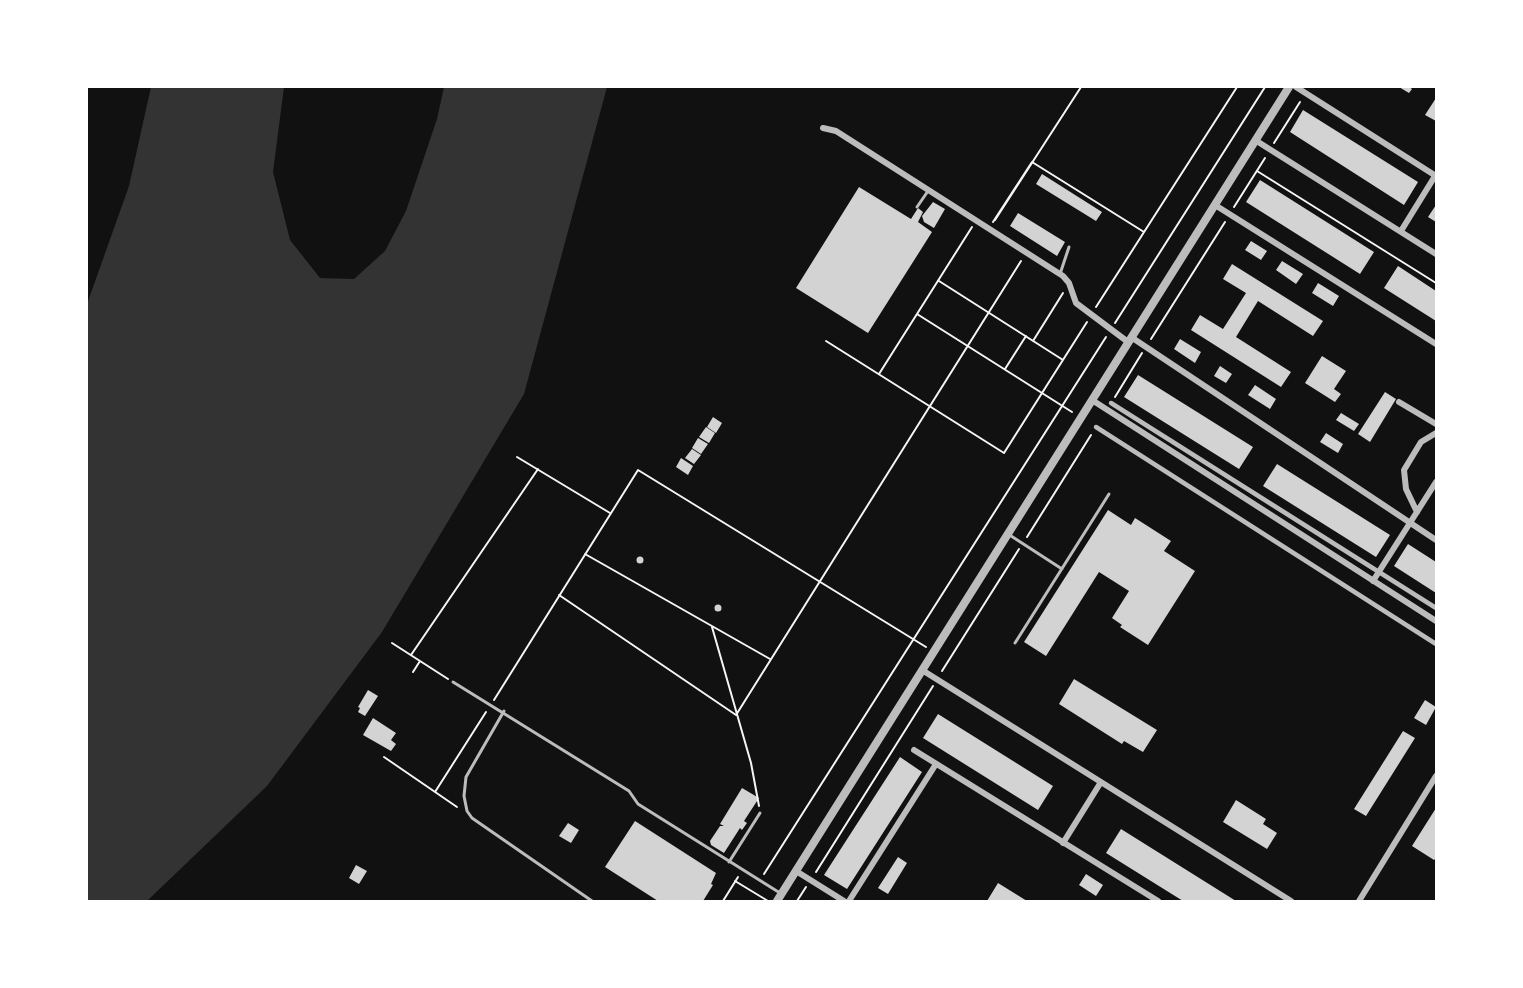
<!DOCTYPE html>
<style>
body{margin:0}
#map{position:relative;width:1523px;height:988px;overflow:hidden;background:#111;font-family:Raleway,sans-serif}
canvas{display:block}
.frame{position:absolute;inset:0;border:88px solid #fff;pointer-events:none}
</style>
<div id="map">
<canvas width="1523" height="988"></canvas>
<div class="frame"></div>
</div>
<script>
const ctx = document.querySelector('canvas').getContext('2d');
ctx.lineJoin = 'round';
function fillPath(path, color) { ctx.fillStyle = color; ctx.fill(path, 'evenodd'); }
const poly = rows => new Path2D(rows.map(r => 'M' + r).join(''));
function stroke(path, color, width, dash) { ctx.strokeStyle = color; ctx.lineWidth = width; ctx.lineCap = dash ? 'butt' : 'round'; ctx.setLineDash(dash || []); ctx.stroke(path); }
const water = poly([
 [151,87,284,87,273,172,290,240,320,278,354,279,385,251,406,211,437,119,444,87,607,87,524,394,382,632,267,786,147,901,87,901,87,304,129,186]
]);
const building = poly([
 [1399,87,1409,87,1412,89,1409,93],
 [1436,98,1436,121,1425,115],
 [1303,110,1418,182,1404,205,1290,132],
 [1042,174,1102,212,1096,221,1036,184],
 [1260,180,1374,252,1360,274,1246,202],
 [859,187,911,219,918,208,923,212,918,222,932,232,868,333,796,288],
 [933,202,945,209,934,228,924,222,922,216],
 [1436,205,1436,222,1428,217],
 [1018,213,1065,242,1057,256,1010,226],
 [1251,241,1267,251,1261,260,1245,250],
 [1282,261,1303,274,1296,284,1276,270],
 [1232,264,1323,321,1313,336,1258,301,1236,337,1291,372,1281,387,1191,330,1200,315,1223,329,1246,293,1223,279],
 [1398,266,1436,291,1436,321,1384,288],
 [1318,283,1339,296,1333,306,1312,293],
 [1180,339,1201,352,1195,363,1174,349],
 [1322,356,1346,371,1334,389,1341,394,1335,402,1305,383],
 [1220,366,1232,374,1226,383,1214,376],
 [1138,375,1253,447,1239,469,1124,397],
 [1255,385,1276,399,1270,409,1248,395],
 [1385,392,1396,399,1370,442,1358,434],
 [1341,413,1359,424,1354,431,1336,420],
 [713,417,722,423,716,433,707,427],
 [706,427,715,433,709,443,699,437],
 [1326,433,1343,444,1338,453,1320,442],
 [698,438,708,444,701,454,692,448],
 [692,449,701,455,694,464,685,458],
 [681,458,693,466,688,475,676,467],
 [1277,464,1390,535,1376,557,1263,486],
 [1108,510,1131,525,1135,518,1171,541,1164,551,1195,571,1148,645,1120,627,1122,625,1112,618,1129,591,1099,572,1046,656,1024,642],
 [1408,544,1436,562,1436,593,1394,566],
 '636.5 560a3.5 3.5 0 1 1 7 0a3.5 3.5 0 1 1-7 0Z',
 '714.5 608a3.5 3.5 0 1 1 7 0a3.5 3.5 0 1 1-7 0Z',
 [1074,679,1157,730,1143,752,1124,741,1122,744,1059,704],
 [368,690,378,696,365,716,358,712,360,708,358,707],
 [1425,700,1436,707,1426,725,1414,718],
 [938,714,1053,786,1038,810,923,738],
 [373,718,396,733,391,740,396,744,391,751,363,735],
 [1403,731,1415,738,1366,816,1354,809],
 [900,757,922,772,847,889,824,875],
 [742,788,759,798,744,821,747,823,742,830,740,828,724,853,711,845,710,841,720,826,724,826,720,824],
 [1236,800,1266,819,1263,824,1277,833,1267,849,1223,822],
 [1436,808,1436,858,1434,860,1412,846],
 [635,821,716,873,711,884,713,885,703,901,658,901,605,867],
 [568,823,579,830,571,843,559,836],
 [1121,829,1236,901,1183,901,1106,853],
 [898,857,907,863,888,894,878,888],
 [356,865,367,871,359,884,349,878],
 [1086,874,1103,885,1096,896,1079,885],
 [998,883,1027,901,987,901]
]);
const path = poly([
 [1274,143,1300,102],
 [1257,171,1436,283],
 [1234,207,1265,158],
 [995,220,1081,87],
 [993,222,1032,162,1144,232],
 [939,281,1063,360],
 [1096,307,1237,87],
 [917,314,1072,412],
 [1115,323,1265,87],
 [1151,339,1225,222],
 [826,341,1004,453,1087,322],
 [1033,341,1063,293],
 [1005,369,1026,336],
 [879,374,972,227],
 [1115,397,1142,353],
 [517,457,610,513],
 [1027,537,1091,435],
 [585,554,770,659],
 [559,595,736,715,1021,261],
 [712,627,751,763,759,806],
 [392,643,448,679],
 [411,655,538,469],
 [942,671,1019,549],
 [413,672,420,661],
 [494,700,638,470,926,647],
 [384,757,457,807],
 [435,792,486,712],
 [816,872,933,686],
 [764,874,1106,337],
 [735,881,768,901],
 [723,901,738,877],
 [797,901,806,887]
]);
const service = poly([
 [917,207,928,191],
 [1060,274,1069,247],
 [1008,534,1062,569],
 [1015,643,1109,494],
 [453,682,629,791,638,804,780,893],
 [504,711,466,777,464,796,467,811,472,818,592,901],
 [729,862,760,813]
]);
const pedestrian = poly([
 [1111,403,1436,608],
 [1096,427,1436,644]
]);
const minor = poly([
 [1296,87,1436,176],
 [823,128,836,131,1063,276,1069,283,1076,303,1128,342],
 [1255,140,1436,254],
 [1215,205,1436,344],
 [1401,231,1435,176],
 [1131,337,1436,540],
 [1092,400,1436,621],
 [1399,402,1436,424],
 [1417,512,1406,489,1404,470,1421,442,1436,433],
 [1373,581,1436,482],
 [922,670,1291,901],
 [914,750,1158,901],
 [1063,843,1101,782],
 [796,871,844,901],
 [849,901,936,764],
 [1359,901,1436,776]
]);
const tertiary = poly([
 [777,901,1289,87]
]);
fillPath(water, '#333');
fillPath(building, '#d3d3d3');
stroke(path, '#f5f5f5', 2);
stroke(service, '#bcbcbc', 3);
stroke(pedestrian, '#bcbcbc', 4.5);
stroke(minor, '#bcbcbc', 6);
stroke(tertiary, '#bcbcbc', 8);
</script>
